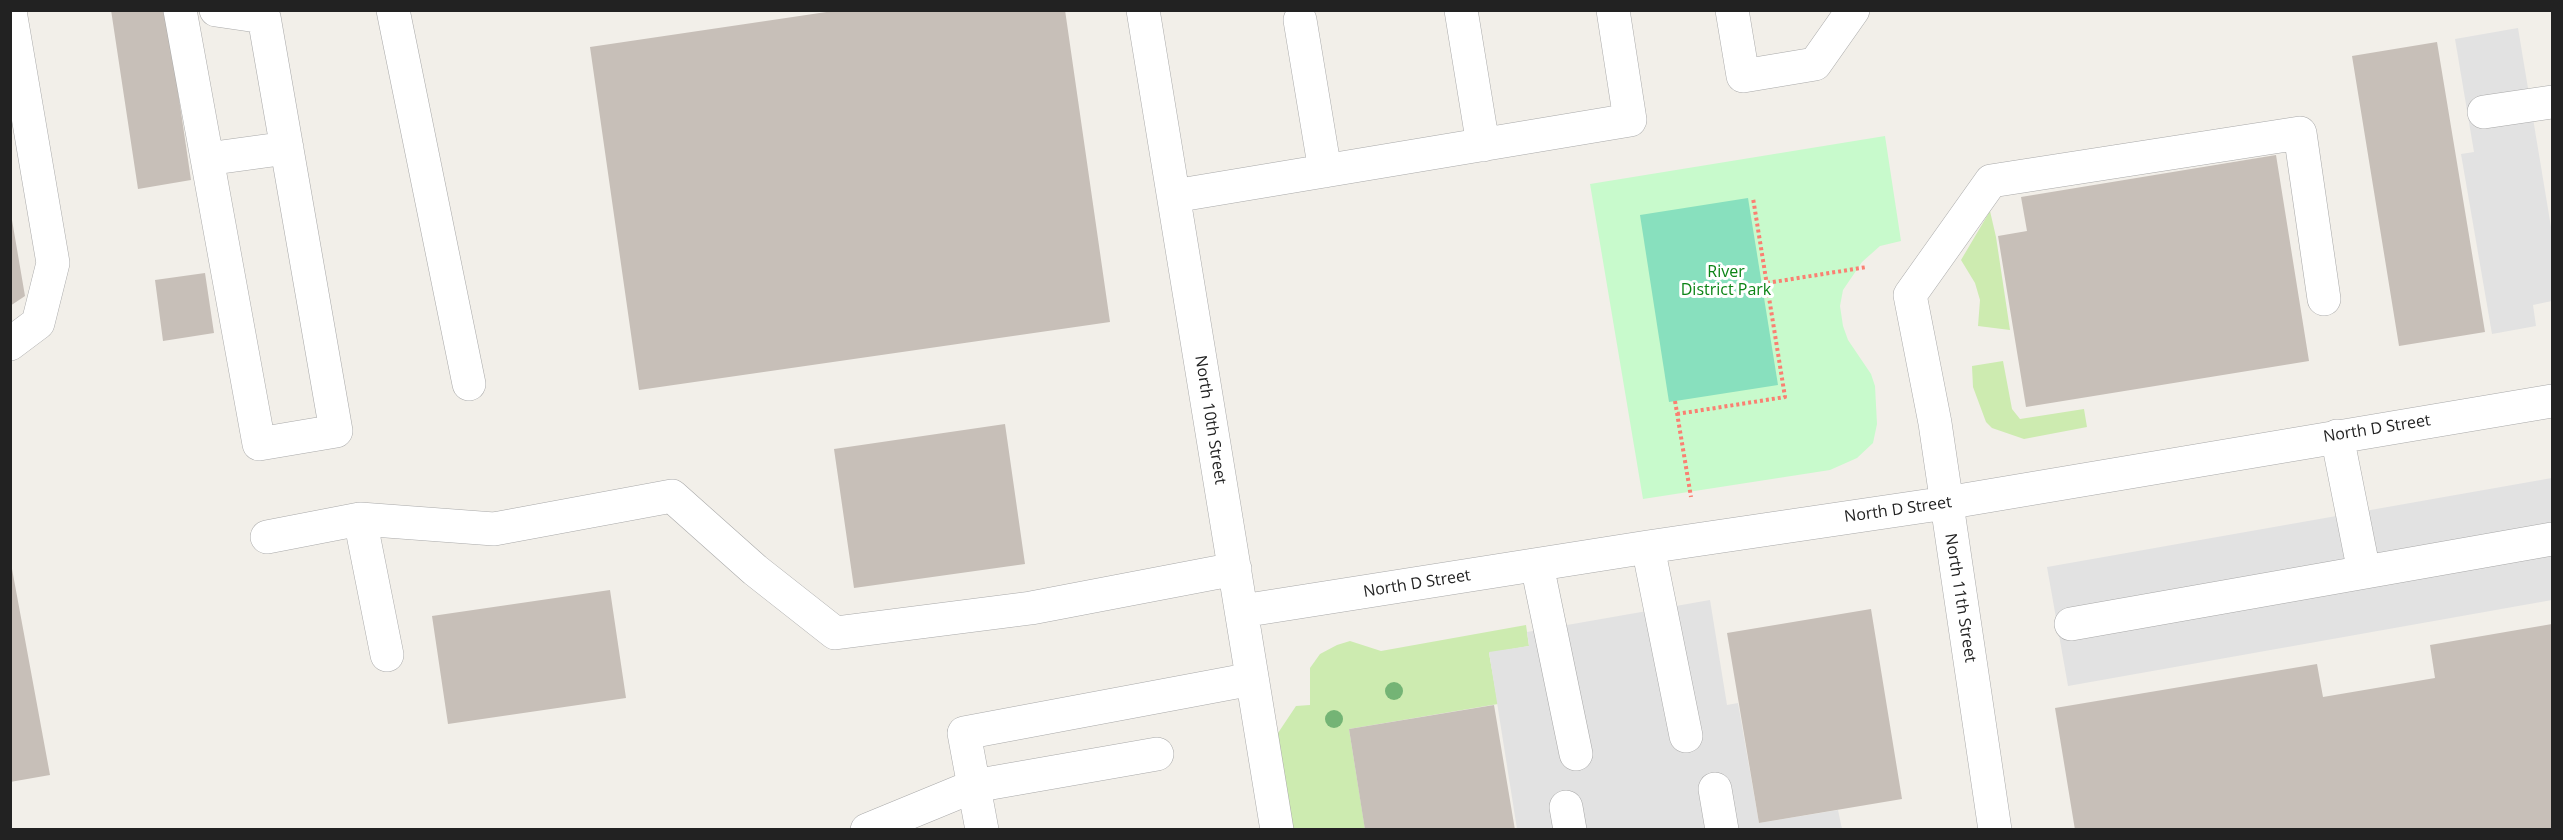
<!DOCTYPE html>
<style>
body{margin:0}
#map{position:relative;width:2563px;height:840px;overflow:hidden;background:#f2efe9;font-family:"Open Sans",sans-serif}
canvas{display:block}
.frame{position:absolute;inset:0;border:12px solid #222;pointer-events:none}
</style>
<div id="map">
<canvas width="2563" height="840"></canvas>
<div class="frame"></div>
</div>
<script>
const ctx = document.querySelector('canvas').getContext('2d');
ctx.lineJoin = 'round';
function fillPath(path, color) { ctx.fillStyle = color; ctx.fill(path, 'evenodd'); }
const poly = rows => new Path2D(rows.map(r => 'M' + r).join(''));
function stroke(path, color, width, dash) { ctx.strokeStyle = color; ctx.lineWidth = width; ctx.lineCap = dash ? 'butt' : 'round'; ctx.setLineDash(dash || []); ctx.stroke(path); }
function write(font, color, halo, rows, align = 'center') {
  ctx.font = font + ' "Open Sans",sans-serif'; ctx.lineWidth = 6; ctx.setLineDash([]); ctx.textBaseline = 'middle'; ctx.strokeStyle = halo; ctx.fillStyle = color; for (const [text, x, y, turn = 0] of rows) {
    ctx.save(); ctx.translate(x, y); ctx.rotate((+turn || 0) * Math.PI / 180); ctx.textAlign = isNaN(turn) ? turn : align; if (halo) ctx.strokeText(text, 0, 0); ctx.fillText(text, 0, 0); ctx.restore();
  }
}
const grass = poly([
 [1990,211,1996,237,2010,330,1978,326,1980,300,1975,283,1961,260],
 [2003,361,2012,409,2020,419,2084,409,2087,427,2024,439,1992,428,1986,422,1973,387,1972,366],
 [1526,625,1529,646,1489,653,1498,704,1349,729,1365,829,1289,829,1274,739,1296,706,1310,705,1310,668,1320,654,1337,645,1350,641,1381,651]
]);
const park = poly([
 [1885,136,1901,241,1880,246,1862,262,1843,290,1840,306,1843,326,1848,340,1871,374,1875,386,1877,424,1873,443,1857,458,1830,470,1643,499,1590,184]
]);
const pitch = poly([
 [1748,198,1778,385,1669,402,1640,215]
]);
const parking = poly([
 [2518,28,2552,233,2552,301,2533,305,2536,326,2492,334,2461,154,2474,152,2455,39],
 [2552,478,2552,600,2068,686,2047,567],
 [1710,600,1727,705,1738,703,1759,823,1838,810,1842,829,1517,829,1489,652,1529,646,1527,632]
]);
const building = poly([
 [111,10,166,10,191,180,138,189],
 [840,10,1065,10,1110,322,639,390,590,47],
 [2437,42,2485,332,2399,346,2352,56],
 [2276,155,2309,361,2026,407,1998,236,2027,231,2021,197],
 [12,220,25,296,10,306,10,221],
 [205,273,214,333,163,341,155,280],
 [1005,424,1025,564,854,588,834,449],
 [10,558,50,775,10,782],
 [610,590,626,698,448,724,432,616],
 [1871,609,1902,799,1759,823,1727,633],
 [2552,624,2552,830,2075,830,2055,708,2317,664,2323,697,2435,678,2430,645],
 [1494,705,1515,830,1365,830,1349,729]
]);
const path = poly([
 [1767,283,1867,267],
 [1675,401,1691,497],
 [1677,414,1785,397,1753,198]
]);
const minor = poly([
 [180,10,259,444,336,431,264,17,216,10],
 [393,10,469,384],
 [1143,10,1277,830],
 [1461,10,1483,145],
 [1732,10,1743,76,1815,64,1853,10],
 [10,11,53,263,38,323,10,344],
 [1300,20,1325,171],
 [2484,112,2552,102],
 [207,159,287,148],
 [1174,196,1630,120,1613,10],
 [2337,436,2364,572],
 [360,519,387,655],
 [267,537,360,519,494,529,672,496,755,570,835,633,1031,608,1235,569],
 [1648,547,1686,736],
 [1537,565,1576,754],
 [1242,611,1648,547,1946,503,2552,401],
 [2071,624,2552,539],
 [1715,789,1722,830],
 [1566,807,1570,830],
 [867,830,974,786,1157,754],
 [982,830,964,733,1252,679],
 [1995,830,1935,423,1910,295,1991,181,2300,133,2324,299]
]);
const trees = [
 [1394,691],
 [1334,719]
];
const parkNames = [
 ["River",1726,272],
 ["District Park",1726,290]
];
const streetNames = [
 ["North 10th Street",1210,420,81],
 ["North D Street",2377,429,-9],
 ["North D Street",1898,510,-8],
 ["North D Street",1417,584,-9],
 ["North 11th Street",1960,598,81]
];
fillPath(grass, '#cdebb0');
fillPath(park, '#c8facc');
fillPath(pitch, '#88e0be');
fillPath(parking, '#e2e2e2');
fillPath(building, '#c7bfb8');
stroke(minor, '#a9a9a9', 34);
stroke(path, '#fa8072', 4, [3, 3]);
stroke(minor, '#fff', 33);
ctx.fillStyle = '#74b475';
for (const [x, y] of trees) { ctx.beginPath(); ctx.arc(x, y, 9, 0, 2 * Math.PI); ctx.fill(); }
write('16px', '#0c8416', '#fff', parkNames);
write('16px', '#222', '#fff', streetNames);
</script>
